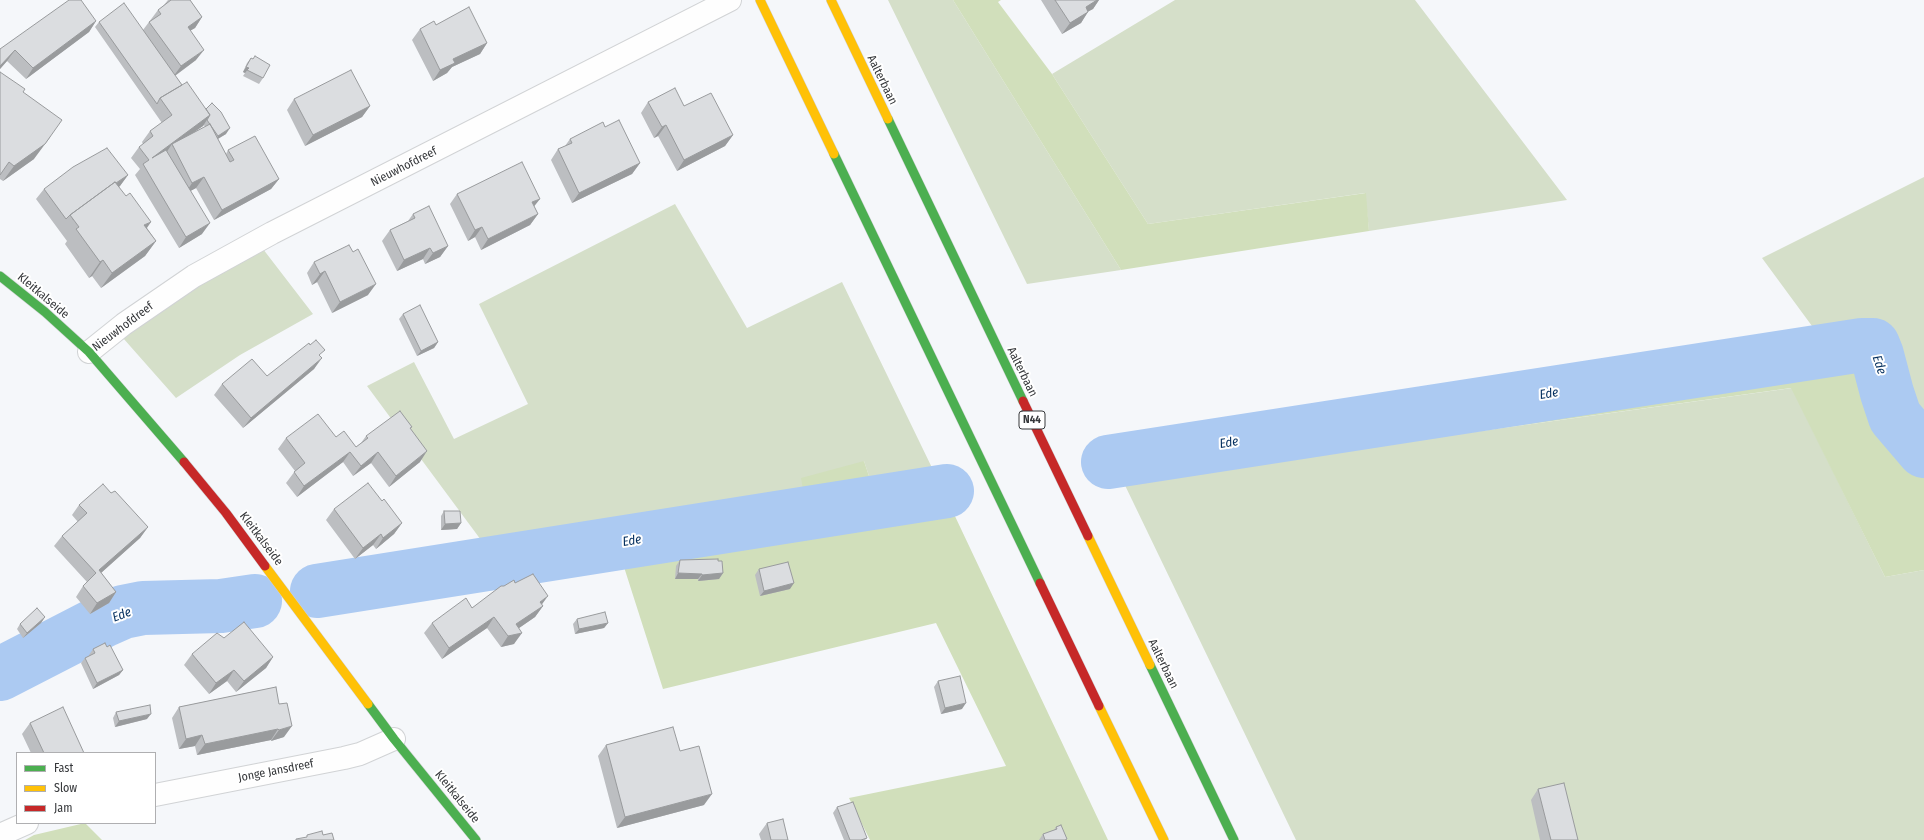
<!DOCTYPE html>
<style>
body{margin:0}
#map{position:relative;width:1924px;height:840px;overflow:hidden;background:#f5f7fa;font-family:"Fira Sans Condensed",sans-serif}
canvas{display:block}
.legend{position:absolute;left:16px;top:752px;width:140px;height:72px;box-sizing:border-box;background:#fff;border:1px solid #afafb1;margin:0;padding:5px 7px;list-style:none;font-size:12px;color:#36383b}
.legend li{display:flex;align-items:center;gap:8px;height:20px}
.legend b{width:20px;border:1px solid #afafb1}
</style>
<div id="map">
<canvas width="1924" height="840"></canvas>
<ul class="legend">
<li><b style="height:5px;background:#4caf50"></b>Fast</li>
<li><b style="height:5px;background:#ffc107"></b>Slow</li>
<li><b style="height:5px;background:#c62828"></b>Jam</li>
</ul>
</div>
<script>
const ctx = document.querySelector('canvas').getContext('2d');
ctx.lineJoin = 'round';
function fillPath(path, color) { ctx.fillStyle = color; ctx.fill(path, 'evenodd'); }
const poly = rows => new Path2D(rows.map(r => 'M' + r).join(''));
function stroke(path, color, width, dash) { ctx.strokeStyle = color; ctx.lineWidth = width; ctx.lineCap = dash ? 'butt' : 'round'; ctx.setLineDash(dash || []); ctx.stroke(path); }
function write(font, color, halo, rows, align = 'center') {
  ctx.font = font + ' "Fira Sans Condensed",sans-serif'; ctx.lineWidth = 4; ctx.setLineDash([]); ctx.textBaseline = 'middle'; ctx.strokeStyle = halo; ctx.fillStyle = color; for (const [text, x, y, turn = 0] of rows) {
    ctx.save(); ctx.translate(x, y); ctx.rotate((+turn || 0) * Math.PI / 180); ctx.textAlign = isNaN(turn) ? turn : align; if (halo) ctx.strokeText(text, 0, 0); ctx.fillText(text, 0, 0); ctx.restore();
  }
}
const green = poly([
 [888,0,953,0,1121,270,1027,284],
 [1175,0,1415,0,1567,200,1369,231,1365,193,1148,224,1052,74],
 [1924,177,1924,423,1915,422,1863,335,1823,341,1762,258],
 [675,204,747,328,842,282,936,476,874,491,864,461,808,513,495,559,367,386,414,362,454,439,528,404,479,304],
 [263,249,313,314,240,355,176,398,123,338,199,283],
 [1792,388,1885,577,1924,570,1924,840,1296,840,1107,448,1286,421,1293,457]
]);
const forest = poly([
 [953,0,1001,0,998,2,1052,74,1148,224,1366,193,1369,231,1121,270],
 [1863,335,1915,422,1924,423,1924,570,1885,577,1791,388,1292,457,1286,421],
 [864,461,874,491,936,476,1108,840,870,840,849,798,1006,766,936,623,663,689,616,542,807,513,801,478],
 [231,594,250,614,203,622,148,622,124,624,5,687,0,687,0,663,122,600],
 [85,823,102,840,25,840,34,835]
]);
const river = poly([
 [1108,462,1862,345,1873,345,1877,355,1887,393,1895,417,1924,451],
 [317,591,947,491],
 [0,674,105,620,123,612,143,608,221,606,255,601]
]);
const street = poly([
 [89,352,124,324,194,276,272,233,730,0],
 [155,795,344,758,360,754,394,739],
 [0,835,27,823]
]);
const fast = poly([
 [888,119,1023,401],
 [834,154,1040,583],
 [0,276,45,312,89,352,184,462],
 [1150,665,1234,840],
 [368,704,394,739,476,840]
]);
const slow = poly([
 [760,0,834,154],
 [831,0,888,119],
 [1088,536,1150,665],
 [265,566,368,704],
 [1099,706,1164,840]
]);
const jam = poly([
 [1023,401,1088,536],
 [184,462,226,513,265,566],
 [1040,583,1099,706]
]);
const wall = poly([
 [168,0,190,0,202,17,195,28,190,30,196,60,175,76,182,85,206,109,226,134,218,139,226,154,228,150,279,179,271,189,214,220,196,188,190,191,202,234,179,248,135,175,140,169,131,158,139,147,143,144,142,142,150,131,162,123,95,27,99,22,143,30,158,10,164,5],
 [204,125,205,127,194,132,203,126],
 [1041,0,1099,0,1093,9,1088,11,1081,23,1062,34],
 [96,21,89,32,26,79,7,61,0,69,0,49],
 [436,25,487,43,480,54,452,67,447,73,433,81,412,40,420,29],
 [251,58,263,78,259,84,243,76,245,73,243,72,247,63],
 [0,72,23,92,34,159,3,181,0,179],
 [294,99,370,106,362,117,305,146,287,110],
 [648,102,684,106,733,135,725,146,677,171,658,136,654,138,641,113],
 [605,127,640,163,632,174,572,203,551,160,558,149,565,146,570,139],
 [128,175,119,187,156,241,145,256,101,288,92,276,89,278,65,244,67,241,36,199,44,189],
 [457,194,534,206,538,214,530,225,481,250,475,237,468,241,450,204],
 [413,214,448,246,440,257,425,264,423,259,397,271,382,241,390,230,408,221],
 [314,262,368,295,332,313,317,282,312,285,307,273],
 [403,314,438,342,434,348,417,356,399,319],
 [320,357,314,369,243,428,214,395,222,384,267,376],
 [410,429,420,462,389,487,371,463,353,476,343,462,297,497,286,483,295,471,278,449,286,438,336,437,356,447,361,443,366,436],
 [111,493,148,527,140,538,101,573,116,592,109,603,90,614,76,597,83,586,87,582,54,546,62,536,78,522,72,515,79,505],
 [382,501,402,523,394,534,376,549,373,545,355,559,326,520,334,509],
 [444,511,461,523,457,529,441,530,441,516],
 [680,560,723,573,719,579,698,581,698,579,675,579,676,566],
 [759,569,790,589,760,596,755,575],
 [515,583,542,605,543,606,535,617,519,628,514,644,501,647,487,628,442,659,424,633,432,623,472,608,504,586],
 [45,617,41,623,23,638,17,629,20,624],
 [577,619,608,623,604,628,575,634,573,624],
 [224,638,273,657,266,668,236,692,227,681,209,694,184,665,192,654],
 [107,647,123,670,119,675,93,689,81,663,85,658,89,656,89,655,93,649],
 [938,681,962,709,941,714,934,687],
 [276,687,284,737,271,741,271,740,197,755,195,746,179,749,172,718,179,707],
 [116,712,147,719,115,727,113,718],
 [30,723,84,753,31,753,22,734],
 [606,745,680,751,704,805,617,828,598,756],
 [1538,789,1578,840,1540,840,1531,800],
 [837,807,867,838,865,840,844,840,833,813],
 [767,823,788,840,761,840,759,834],
 [1056,827,1066,840,1039,840,1043,834,1054,830]
]);
const shadedWall = poly([
 [1097,0,1099,0,1093,9,1082,15,1088,12,1081,23,1062,34,1070,23,1086,7],
 [202,17,195,28,180,37,188,27],
 [96,21,89,32,26,79,33,68],
 [487,43,480,54,452,67,447,73,433,81,440,70,453,59],
 [15,50,7,61,0,69,0,66],
 [204,50,196,60,173,77,181,66],
 [246,67,249,68,245,73,243,72],
 [370,106,362,117,305,146,313,135],
 [210,115,203,126,173,147,172,144,166,153,152,158],
 [666,125,658,136,654,138,662,127],
 [230,128,226,134,214,141,218,136],
 [733,135,725,146,677,171,684,160],
 [51,136,34,159,3,181,14,166],
 [640,163,632,174,572,203,579,193],
 [128,175,120,186,73,220,71,216],
 [204,177,196,188,185,194,192,183],
 [279,179,271,189,214,220,222,210],
 [540,199,532,209,532,202],
 [538,214,530,225,481,250,488,239],
 [151,222,140,238,144,225],
 [210,223,202,234,179,248,186,237],
 [482,227,475,237,468,241,475,230],
 [156,241,145,256,101,288,112,273],
 [448,246,440,257,425,264,433,253],
 [430,248,423,259,397,271,404,260],
 [103,260,92,276,89,278,100,262],
 [325,271,317,282,312,285,320,274],
 [376,284,368,295,332,313,340,302],
 [438,342,434,348,417,356,421,351],
 [322,358,314,369,243,428,251,418],
 [427,451,420,462,389,487,396,476],
 [350,452,343,462,297,497,304,486],
 [378,452,371,463,353,476,361,466],
 [402,523,394,534,376,549,383,538],
 [461,523,457,529,441,530,445,524],
 [148,527,140,538,92,581,99,570],
 [381,534,373,545,355,559,363,548],
 [678,573,702,574,698,579,675,579],
 [723,573,719,579,698,581,702,575],
 [794,583,790,589,760,596,764,591],
 [116,592,109,603,90,614,97,603],
 [548,596,540,607,540,602],
 [543,606,535,617,509,635,516,624],
 [45,617,41,623,23,638,27,633],
 [494,617,487,628,442,659,449,648],
 [608,623,604,628,575,634,579,629],
 [522,633,514,644,501,647,508,636],
 [273,657,266,668,236,692,244,681],
 [123,670,119,675,93,689,97,683],
 [234,670,227,681,209,694,216,683],
 [966,703,962,709,941,714,945,708],
 [151,714,147,719,115,727,119,721],
 [292,726,284,737,271,741,279,730],
 [278,729,271,740,197,755,205,744],
 [202,735,195,746,179,749,186,739],
 [712,794,704,805,617,828,625,817]
]);
const building = poly([
 [69,0,81,0,96,21,33,68,15,50,0,66,0,49,69,0],
 [171,0,190,0,202,17,188,27,204,50,181,66,149,22,161,14,158,10,171,0],
 [1055,0,1097,0,1086,7,1088,12,1070,23,1055,0],
 [124,3,182,85,160,98,157,104,99,22,124,3],
 [469,7,487,43,453,59,455,63,440,70,420,29,434,21,436,25,469,7],
 [255,56,270,65,263,78,247,70,249,68,246,67,251,58,253,59,255,56],
 [351,70,370,106,313,135,294,99,351,70],
 [0,72,25,89,23,92,62,120,45,144,14,166,9,162,0,175,0,72],
 [187,82,210,115,152,158,166,150,210,223,186,237,143,164,149,160,139,147,153,136,150,131,172,115,160,98,187,82],
 [675,88,684,106,711,93,733,135,684,160,666,125,662,127,648,102,675,88],
 [212,103,221,112,230,128,218,136,207,120,210,115,206,109,212,103],
 [619,120,640,163,579,193,558,149,572,143,570,139,603,122,605,127,619,120],
 [210,124,230,162,234,160,228,150,255,136,279,179,222,210,204,177,192,183,172,144,210,124],
 [107,148,128,175,116,183,115,182,70,215,66,219,44,189,73,167,107,148],
 [522,162,540,199,532,202,538,214,488,239,482,227,475,230,457,194,522,162],
 [115,182,126,196,130,193,151,222,144,225,156,241,112,273,103,260,100,262,76,229,79,227,70,215,115,182],
 [429,206,448,246,433,253,430,248,404,260,390,230,415,218,413,214,429,206],
 [349,245,353,252,358,249,376,284,340,302,325,271,320,274,314,262,349,245],
 [420,305,438,342,421,351,403,314,420,305],
 [316,340,325,350,319,355,322,358,251,418,222,384,252,359,267,376,309,343,310,345,316,340],
 [400,411,412,427,410,428,427,451,396,476,378,452,361,466,350,452,304,486,294,472,305,463,286,438,318,414,336,437,344,431,356,447,368,438,366,436,400,411],
 [368,483,382,501,384,499,402,523,383,538,381,534,363,548,334,509,368,483],
 [103,484,111,493,115,491,148,527,99,570,116,592,97,603,83,586,96,573,62,536,87,513,79,505,103,484],
 [444,511,460,511,461,523,445,524,444,511],
 [718,559,718,561,722,561,723,573,702,575,702,574,678,573,680,560,718,559],
 [788,562,794,583,764,591,759,569,788,562],
 [533,574,548,596,540,602,543,606,516,624,522,633,508,636,494,617,449,648,432,623,466,598,472,608,501,586,504,586,514,580,515,583,533,574],
 [37,608,45,617,27,633,20,624,37,608],
 [605,612,608,623,579,629,577,619,605,612],
 [244,622,273,657,244,681,234,670,216,683,192,654,217,633,224,638,244,622],
 [105,643,107,647,110,645,123,670,97,683,85,658,95,653,93,649,105,643],
 [960,676,966,703,945,708,938,681,960,676],
 [276,687,279,704,287,703,292,726,279,730,278,729,205,744,202,735,186,739,179,707,276,687],
 [150,705,151,714,119,721,116,712,150,705],
 [63,707,84,753,44,753,30,723,63,707],
 [673,727,680,751,699,746,712,794,625,817,606,745,673,727],
 [1564,783,1578,840,1551,840,1538,789,1564,783],
 [853,802,867,838,861,840,850,840,837,807,853,802],
 [783,819,788,840,771,840,767,823,783,819],
 [1061,825,1067,839,1065,840,1045,840,1043,834,1057,829,1056,827,1061,825],
 [322,831,323,835,332,833,334,840,296,840,296,839,307,837,307,835,322,831]
]);
const shields = [
 [1032,420,26]
];
const shieldNames = [
 ["N44",1032,420]
];
const streetNames = [
 ["Aalterbaan",882,80,64],
 ["Nieuwhofdreef",404,167,-27],
 ["Kleitkalseide",43,296,40],
 ["Nieuwhofdreef",123,327,-37],
 ["Aalterbaan",1022,372,64],
 ["Kleitkalseide",261,539,53],
 ["Aalterbaan",1163,664,64],
 ["Jonge Jansdreef",276,771,-11],
 ["Kleitkalseide",457,797,51]
];
const waterNames = [
 ["Ede",1879,365,72],
 ["Ede",1549,394,-9],
 ["Ede",1229,443,-9],
 ["Ede",632,541,-9],
 ["Ede",122,615,-20]
];
fillPath(green, '#d5dfc9');
fillPath(forest, '#d1dfbb');
stroke(river, '#accaf2', 54);
stroke(street, '#d1d3d5', 24);
stroke(fast, '#d1d3d5', 10);
stroke(slow, '#d1d3d5', 10);
stroke(jam, '#d1d3d5', 10);
stroke(street, '#fefefe', 22);
stroke(fast, '#4caf50', 9);
stroke(slow, '#ffc107', 9);
stroke(jam, '#c62828', 9);
fillPath(wall, '#bcbec1');
fillPath(shadedWall, '#999b9d');
fillPath(building, '#dbdde0');
stroke(building, '#999b9d', 1);
for (const [x, y, w] of shields) { const box = new Path2D(); box.roundRect(x - w / 2, y - 9, w, 18, 3); ctx.fillStyle = '#fff'; ctx.fill(box); stroke(box, '#36383b', 1); }
write('bold 11px', '#36383b', null, shieldNames);
write('12px', '#36383b', '#fff', streetNames);
write('italic 13px', '#042f5f', '#fff', waterNames);
</script>
